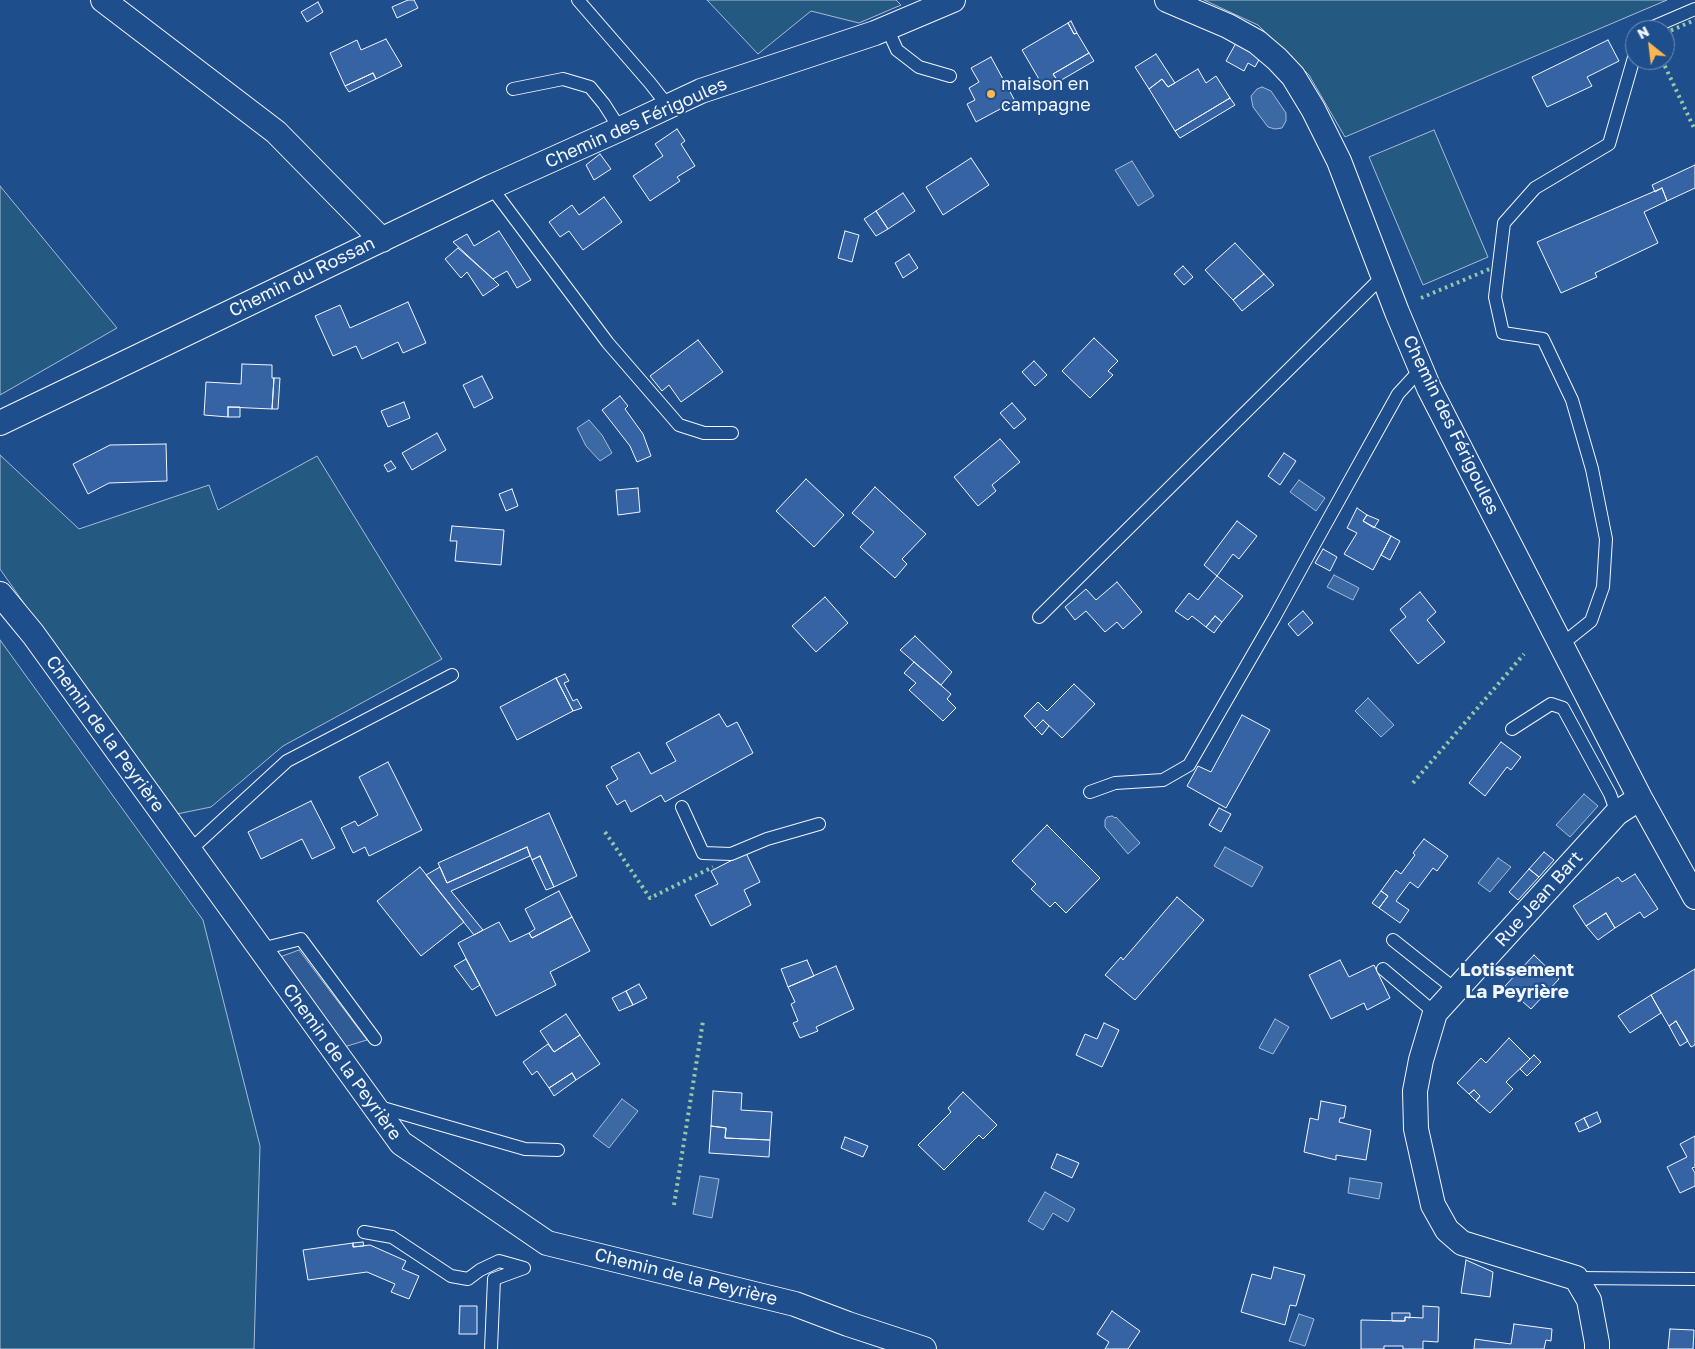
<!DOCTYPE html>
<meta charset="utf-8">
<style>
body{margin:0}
#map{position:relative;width:1695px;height:1349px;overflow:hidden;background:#1f4e8c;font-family:"Golos Text",sans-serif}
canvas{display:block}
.north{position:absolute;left:1625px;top:20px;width:50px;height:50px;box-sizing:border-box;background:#1f4e8c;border:1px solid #7391ba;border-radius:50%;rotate:331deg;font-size:14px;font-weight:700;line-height:20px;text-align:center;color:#f2f6ff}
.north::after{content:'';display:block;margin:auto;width:18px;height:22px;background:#ffb74d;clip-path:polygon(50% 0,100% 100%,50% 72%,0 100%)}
</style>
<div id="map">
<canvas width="1695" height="1349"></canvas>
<div class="north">N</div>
</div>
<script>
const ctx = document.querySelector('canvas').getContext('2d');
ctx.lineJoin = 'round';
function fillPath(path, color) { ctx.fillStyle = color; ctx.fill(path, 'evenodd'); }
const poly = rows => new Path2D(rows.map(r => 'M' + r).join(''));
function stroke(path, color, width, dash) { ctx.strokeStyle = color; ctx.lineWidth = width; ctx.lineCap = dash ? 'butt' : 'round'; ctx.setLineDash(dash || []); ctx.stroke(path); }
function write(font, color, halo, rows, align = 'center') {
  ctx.font = font + ' "Golos Text",sans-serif'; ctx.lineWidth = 4; ctx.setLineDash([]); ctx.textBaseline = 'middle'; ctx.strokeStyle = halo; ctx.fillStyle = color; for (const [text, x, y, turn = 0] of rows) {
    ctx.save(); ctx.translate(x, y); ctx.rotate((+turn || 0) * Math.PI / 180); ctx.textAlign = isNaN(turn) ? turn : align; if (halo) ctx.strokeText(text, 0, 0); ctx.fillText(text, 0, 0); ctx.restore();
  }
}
const green = poly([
 [707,0,896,0,901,5,859,23,811,11,758,54,707,0],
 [1204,0,1667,0,1345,137,1309,75,1258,25,1204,0],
 [1434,130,1488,257,1423,285,1369,157,1434,130],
 [0,186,117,328,0,395,0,186],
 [0,455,79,529,209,485,218,510,317,456,442,659,283,746,211,807,172,815,0,569,0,455],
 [0,640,203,920,260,1146,254,1349,0,1349,0,640]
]);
const parking = poly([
 [299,950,367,1040,344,1047,280,957,299,950]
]);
const water = poly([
 [1262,87,1271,91,1286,113,1286,121,1282,128,1275,129,1268,127,1253,107,1251,96,1257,89,1262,87],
 [1132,161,1154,196,1138,206,1115,170,1132,161],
 [589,420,602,435,612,453,600,461,586,446,577,428,589,420],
 [1299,480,1325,498,1316,511,1290,492,1299,480],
 [1334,575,1359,588,1353,600,1327,587,1334,575],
 [1368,698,1394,725,1381,737,1355,711,1368,698],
 [1584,794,1598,806,1570,837,1556,825,1584,794],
 [1112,816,1115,818,1116,817,1140,843,1128,854,1105,827,1105,820,1107,817,1112,816],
 [1225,847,1263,867,1252,887,1214,866,1225,847],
 [1498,858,1511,867,1490,892,1478,883,1498,858],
 [1275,1019,1289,1027,1273,1054,1259,1048,1275,1019],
 [622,1099,638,1111,609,1148,593,1136,622,1099],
 [700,1176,719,1179,712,1218,693,1214,700,1176],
 [1350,1178,1382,1183,1379,1199,1348,1193,1350,1178],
 [1045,1192,1075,1209,1068,1222,1053,1213,1043,1230,1028,1221,1045,1192],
 [1299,1314,1314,1319,1305,1346,1289,1341,1299,1314]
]);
const building = poly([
 [408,0,414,0,418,8,397,18,392,7,408,0],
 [318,2,323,12,307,22,301,12,318,2],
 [1071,21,1077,33,1074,34,1068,23,1071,21],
 [1068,23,1074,34,1077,33,1089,53,1053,74,1056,78,1043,86,1022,50,1068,23],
 [386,39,402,66,376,79,373,73,345,86,330,53,357,40,361,50,386,39],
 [1608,40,1619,61,1587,77,1592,86,1547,107,1532,77,1608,40],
 [1236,43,1261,56,1255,67,1248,63,1244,71,1226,61,1236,43],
 [1089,53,1094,61,1058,82,1053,74,1089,53],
 [1156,54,1175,83,1168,87,1162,79,1149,89,1135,67,1156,54],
 [991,57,1015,101,976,122,967,104,975,100,969,88,979,82,971,68,991,57],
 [1198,69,1206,83,1216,76,1230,98,1175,131,1149,89,1162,79,1168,87,1198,69],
 [373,73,376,79,349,92,345,86,373,73],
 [1230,98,1235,105,1180,138,1175,131,1230,98],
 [677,129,685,141,681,144,695,166,677,177,680,181,650,201,633,176,663,156,655,144,677,129],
 [600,154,611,169,594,180,586,165,600,154],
 [971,158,989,185,943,215,926,187,971,158],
 [1695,165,1695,188,1667,201,1662,188,1655,192,1652,185,1695,165],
 [1662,188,1667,201,1644,212,1658,243,1595,273,1597,277,1561,293,1537,242,1662,188],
 [903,193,915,211,888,229,876,211,903,193],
 [604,197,622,222,583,250,569,231,560,237,549,222,572,205,579,215,604,197],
 [876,211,888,229,876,236,864,219,876,211],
 [499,231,531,280,517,288,507,271,493,279,453,242,467,234,474,246,499,231],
 [845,231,859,235,852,262,838,258,845,231],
 [1235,243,1264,274,1233,300,1205,270,1235,243],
 [458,248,493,279,499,285,483,296,467,272,461,278,445,259,458,248],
 [909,254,918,268,903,278,895,263,909,254],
 [1183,266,1193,277,1184,285,1174,274,1183,266],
 [1264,274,1274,285,1242,311,1233,300,1264,274],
 [408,302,426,343,403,353,398,342,362,359,356,346,333,356,315,316,340,305,350,328,408,302],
 [1094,338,1118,361,1108,371,1113,375,1090,398,1062,371,1094,338],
 [698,340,723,372,681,402,669,385,662,391,650,376,698,340],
 [1034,361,1047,375,1035,386,1022,372,1034,361],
 [242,364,272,365,272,378,274,378,272,409,228,407,228,417,204,415,206,382,241,384,242,364],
 [482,376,493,398,474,408,463,385,482,376],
 [274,378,280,378,278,409,272,409,274,378],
 [620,396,628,406,625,409,643,434,651,456,637,462,630,446,602,410,620,396],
 [404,402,410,418,388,427,381,411,404,402],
 [1012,403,1026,419,1014,429,1000,413,1012,403],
 [228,407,240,407,240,417,228,417,228,407],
 [437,433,446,450,412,470,402,453,437,433],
 [1000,439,1020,462,992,485,996,491,978,506,954,477,1000,439],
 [166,444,167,481,109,483,88,494,73,464,110,445,166,444],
 [1284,453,1296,461,1280,485,1268,476,1284,453],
 [391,461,396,468,388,472,384,465,391,461],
 [806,479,844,515,814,547,776,511,806,479],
 [875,487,926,534,902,559,907,564,895,578,860,547,874,532,852,513,875,487],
 [638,488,640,512,618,515,616,490,638,488],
 [512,489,518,506,506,511,499,494,512,489],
 [1357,508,1367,515,1363,521,1391,536,1373,570,1344,554,1357,533,1347,528,1357,508],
 [1367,515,1379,520,1374,528,1363,521,1367,515],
 [1237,521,1257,536,1239,559,1233,554,1217,576,1204,565,1237,521],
 [452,526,504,530,501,565,455,561,457,541,450,541,452,526],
 [1391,536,1400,541,1390,560,1381,555,1391,536],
 [1323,549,1337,557,1330,571,1315,563,1323,549],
 [1217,576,1243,596,1222,622,1215,616,1206,627,1192,616,1188,620,1175,611,1189,593,1198,600,1217,576],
 [1117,582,1142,612,1123,629,1117,622,1105,632,1086,611,1075,620,1065,607,1086,589,1096,600,1117,582],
 [1420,592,1436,612,1427,620,1445,642,1418,664,1390,630,1406,617,1400,609,1420,592],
 [825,597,848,623,816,652,792,626,825,597],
 [1303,611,1313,623,1298,636,1288,624,1303,611],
 [1215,616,1222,622,1214,633,1206,627,1215,616],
 [915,636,952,672,941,685,900,650,915,636],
 [914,662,951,694,947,699,956,708,943,721,909,690,916,683,904,673,914,662],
 [565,674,569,681,564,683,573,701,577,699,582,708,573,711,556,678,565,674],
 [556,678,573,711,517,740,500,707,556,678],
 [1074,684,1095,704,1062,738,1043,720,1035,728,1024,716,1038,702,1047,711,1074,684],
 [719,714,727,727,737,722,753,753,665,802,661,795,631,812,625,800,617,805,606,786,618,779,611,767,639,752,651,774,676,761,666,743,719,714],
 [1242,715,1270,730,1226,808,1187,786,1198,766,1211,772,1242,715],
 [1043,720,1049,726,1042,735,1035,728,1043,720],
 [1501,742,1521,757,1511,770,1507,767,1485,796,1469,783,1501,742],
 [388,762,422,830,369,856,365,847,353,853,341,828,355,821,358,826,378,815,359,777,388,762],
 [311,801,335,848,312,859,302,839,261,859,248,832,311,801],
 [1219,808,1231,814,1221,832,1209,825,1219,808],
 [549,813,577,876,554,887,540,856,532,860,527,847,447,883,438,863,549,813],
 [1047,825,1100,878,1066,913,1055,902,1050,907,1031,889,1036,884,1012,861,1047,825],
 [1424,839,1448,856,1437,871,1433,868,1418,888,1410,882,1396,901,1409,910,1400,923,1379,908,1388,896,1381,891,1396,870,1401,874,1415,855,1413,853,1424,839],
 [527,847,530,856,451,891,483,930,474,935,426,875,440,867,447,883,527,847],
 [1544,852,1554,860,1539,877,1529,869,1544,852],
 [746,853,760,882,744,890,751,905,711,926,695,895,718,884,711,871,746,853],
 [540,856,554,887,546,890,532,860,540,856],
 [420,867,464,922,421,956,377,901,420,867],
 [1529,869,1539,877,1518,900,1509,892,1529,869],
 [1635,874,1658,909,1644,918,1640,912,1615,928,1606,913,1586,926,1573,906,1618,877,1622,882,1635,874],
 [559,891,572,917,532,938,529,933,535,929,525,909,559,891],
 [1381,891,1388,896,1379,908,1372,903,1381,891],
 [1177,897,1204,920,1135,1000,1105,975,1121,957,1123,960,1177,897],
 [1606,913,1615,928,1598,940,1586,926,1606,913],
 [572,917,590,951,550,972,556,985,496,1016,458,943,499,922,510,942,529,933,532,938,572,917],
 [1534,955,1559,979,1531,1009,1505,986,1534,955],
 [466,959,480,985,472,990,454,966,466,959],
 [807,960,814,976,788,987,781,969,807,960],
 [1340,960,1349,977,1374,965,1390,998,1367,1010,1364,1003,1331,1019,1309,975,1340,960],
 [836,966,854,1009,816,1027,818,1031,800,1038,793,1023,798,1021,791,1004,795,1002,788,987,836,966],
 [1695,969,1695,1045,1691,1047,1676,1021,1669,1026,1651,995,1695,969],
 [639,984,647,998,633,1005,626,991,639,984],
 [626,991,633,1005,619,1011,612,998,626,991],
 [1651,995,1661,1013,1630,1033,1618,1016,1651,995],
 [566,1014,580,1035,554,1052,540,1031,566,1014],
 [1676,1021,1688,1041,1680,1046,1669,1026,1676,1021],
 [1104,1023,1119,1030,1102,1067,1076,1055,1085,1034,1097,1039,1104,1023],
 [580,1035,600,1064,576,1080,572,1073,549,1088,537,1071,532,1075,523,1062,548,1044,554,1052,580,1035],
 [1509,1038,1530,1059,1506,1082,1513,1089,1490,1113,1476,1101,1480,1096,1474,1090,1469,1094,1457,1083,1481,1058,1486,1063,1509,1038],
 [1534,1055,1541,1062,1527,1076,1520,1069,1534,1055],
 [572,1073,576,1080,554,1096,549,1088,572,1073],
 [1474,1090,1480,1096,1476,1101,1469,1094,1474,1090],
 [713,1091,742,1093,741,1110,772,1112,770,1140,725,1138,726,1128,711,1126,713,1091],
 [963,1092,997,1125,983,1139,979,1135,944,1170,918,1145,951,1112,948,1108,963,1092],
 [1321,1101,1346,1106,1344,1118,1340,1118,1339,1122,1371,1130,1366,1160,1336,1155,1336,1160,1304,1152,1310,1118,1318,1120,1321,1101],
 [1597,1112,1601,1122,1589,1128,1584,1118,1597,1112],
 [1584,1118,1589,1128,1579,1132,1575,1123,1584,1118],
 [711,1126,726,1128,725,1138,770,1140,769,1157,709,1153,711,1126],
 [1695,1136,1695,1167,1692,1168,1695,1173,1695,1186,1680,1193,1667,1167,1687,1157,1680,1144,1695,1136],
 [845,1137,868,1146,863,1157,841,1148,845,1137],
 [1057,1154,1079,1163,1072,1178,1051,1168,1057,1154],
 [363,1242,364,1246,353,1247,353,1243,363,1242],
 [353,1243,353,1247,370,1245,406,1261,402,1269,419,1276,409,1299,391,1292,395,1284,367,1272,308,1280,303,1250,353,1243],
 [1466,1260,1493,1272,1490,1297,1461,1293,1466,1260],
 [1274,1267,1305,1275,1296,1306,1290,1305,1285,1325,1241,1312,1252,1274,1271,1279,1274,1267],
 [460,1306,477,1306,477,1334,459,1334,460,1306],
 [1423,1306,1439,1307,1438,1342,1423,1341,1423,1349,1403,1349,1403,1346,1384,1346,1384,1349,1361,1349,1361,1320,1405,1321,1405,1317,1423,1318,1423,1306],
 [1112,1311,1140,1331,1128,1349,1105,1349,1109,1342,1097,1334,1112,1311],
 [1392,1313,1410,1313,1410,1318,1405,1317,1405,1321,1392,1321,1392,1313],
 [1514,1324,1552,1329,1551,1341,1546,1340,1544,1349,1474,1349,1475,1339,1511,1344,1514,1324],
 [1670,1329,1694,1330,1693,1349,1668,1349,1670,1329]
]);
const lane = poly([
 [578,0,650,83,668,106],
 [887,28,897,50,919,67,950,76],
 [1646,30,1695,9],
 [513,89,563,79,590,87,604,104,620,129],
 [491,187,608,343,679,425,704,433,732,433],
 [1039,617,1383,276],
 [1560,642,1571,637,1591,621,1603,587,1606,539,1592,469,1572,400,1543,339,1503,333,1495,297,1504,223,1535,188,1609,144,1635,54],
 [1512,729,1551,704,1563,708,1610,794,1617,813],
 [1090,792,1115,783,1163,780,1189,765,1274,618,1314,545,1398,394,1421,369],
 [682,807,703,853,731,854,767,839,819,824],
 [189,851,287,761,452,675],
 [1393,940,1456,990],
 [261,949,301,939,375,1039],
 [1383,969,1435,1013],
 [376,1106,525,1149,558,1150],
 [364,1232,392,1237,451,1276,468,1279,480,1270,499,1261,524,1268],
 [1576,1278,1695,1279],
 [491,1349,494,1279,524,1268]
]);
const street = poly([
 [103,0,276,132,382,240],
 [1167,0,1228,26,1257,42,1277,59,1293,76,1313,109,1339,161,1397,312,1429,388,1640,798,1695,897],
 [0,423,491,187,620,129,701,91,875,33,953,0],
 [0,594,33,634,401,1143,547,1243,795,1304,848,1324,924,1349],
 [1597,1349,1597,1343,1589,1300,1576,1278,1462,1243,1447,1230,1433,1205,1416,1129,1415,1091,1421,1060,1435,1013,1617,813,1640,798]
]);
const hedge = poly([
 [1665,33,1695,20],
 [1662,60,1695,130],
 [1421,298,1492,268],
 [1413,783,1524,654],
 [605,832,650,898,713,867],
 [674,1205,703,1021]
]);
const markers = [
 [991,94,5,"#ffb74d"]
];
const poiNames = [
 ["maison en",1001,84],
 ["campagne",1001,105]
];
const streetNames = [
 ["Chemin des Férigoules",636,123,-24],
 ["Chemin du Rossan",302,277,-26],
 ["Chemin des Férigoules",1451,425,64],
 ["Chemin de la Peyrière",105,734,54],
 ["Rue Jean Bart",1539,899,-48],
 ["Chemin de la Peyrière",342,1062,54],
 ["Chemin de la Peyrière",686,1277,14]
];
const neighbourhoodNames = [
 ["Lotissement",1517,970],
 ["La Peyrière",1517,992]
];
fillPath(green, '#245a82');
stroke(green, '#a8bbd7', 1);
fillPath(parking, '#305b95');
stroke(parking, '#a8bbd7', 1);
fillPath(water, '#3b69a3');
stroke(water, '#a8bbd7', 1);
fillPath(building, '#3563a3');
stroke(building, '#f2f6ff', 1);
stroke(lane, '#f2f6ff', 14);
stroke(street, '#f2f6ff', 26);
stroke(lane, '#1f4e8c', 12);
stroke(street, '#1f4e8c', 24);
stroke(hedge, '#97c8a6', 4, [2.5, 4]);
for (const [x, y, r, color] of markers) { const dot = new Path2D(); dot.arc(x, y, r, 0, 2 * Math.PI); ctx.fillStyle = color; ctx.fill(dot); stroke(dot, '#1f4e8c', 2); }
write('18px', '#f2f6ff', '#1f4e8c', poiNames, 'left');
write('18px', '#f2f6ff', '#1f4e8c', streetNames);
write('bold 19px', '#f2f6ff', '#1f4e8c', neighbourhoodNames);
</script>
